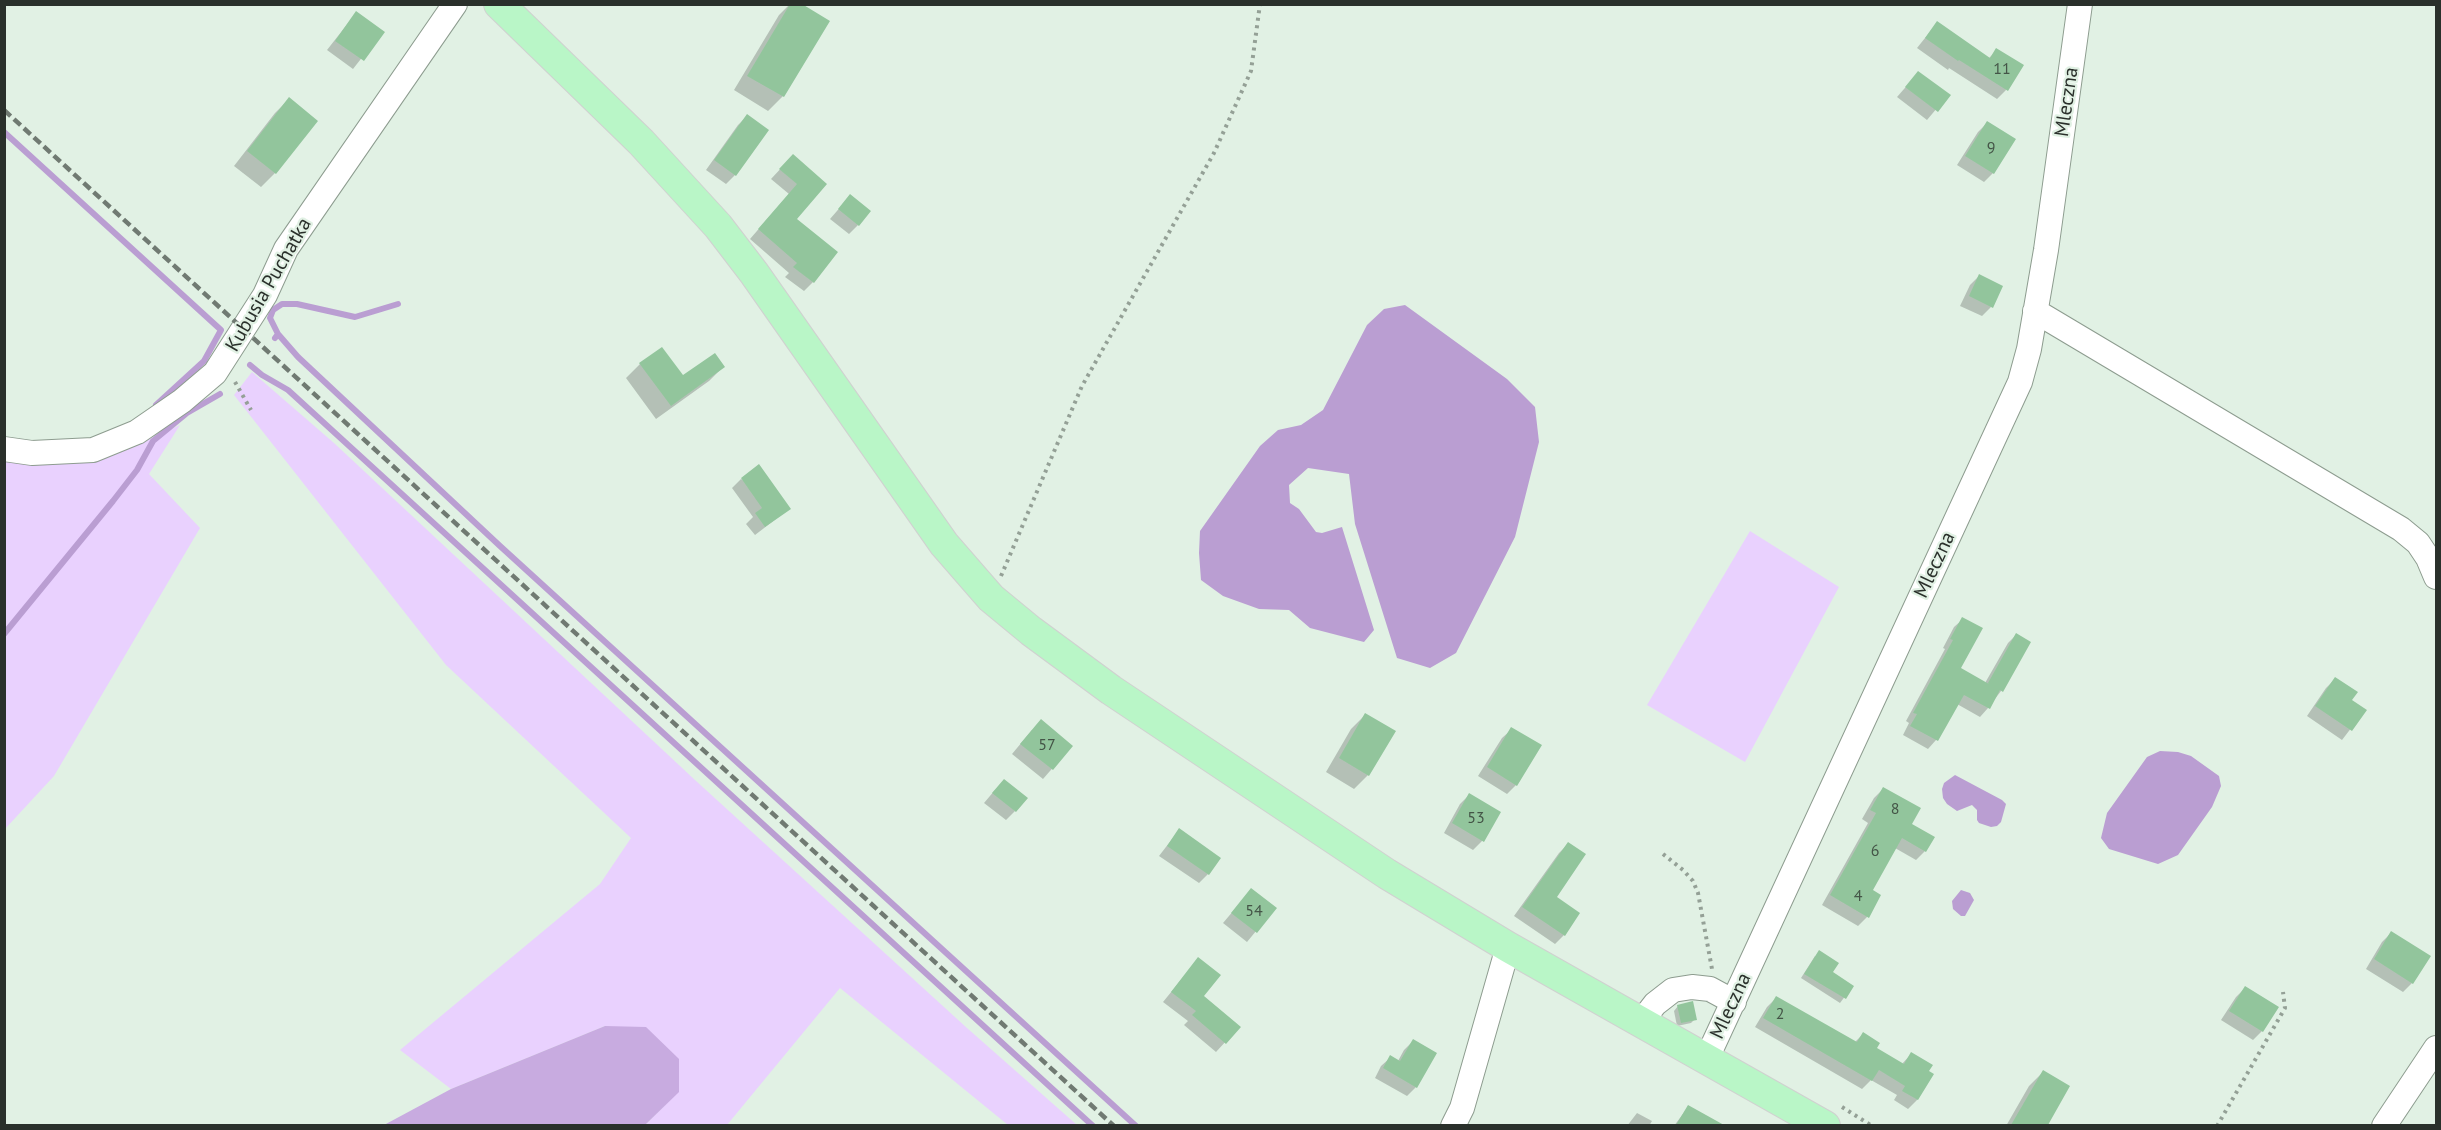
<!DOCTYPE html>
<style>
body{margin:0}
#map{position:relative;width:2441px;height:1130px;overflow:hidden;background:#e1f1e4;font-family:"PT Sans",sans-serif}
canvas{display:block}
.frame{position:absolute;inset:0;border:6px solid #2a302b;pointer-events:none}
</style>
<div id="map">
<canvas width="2441" height="1130"></canvas>
<div class="frame"></div>
</div>
<script>
const ctx = document.querySelector('canvas').getContext('2d');
ctx.lineJoin = 'round';
function fillPath(path, color) { ctx.fillStyle = color; ctx.fill(path, 'evenodd'); }
const poly = rows => new Path2D(rows.map(r => 'M' + r).join(''));
function stroke(path, color, width, dash) { ctx.strokeStyle = color; ctx.lineWidth = width; ctx.lineCap = dash ? 'butt' : 'round'; ctx.setLineDash(dash || []); ctx.stroke(path); }
function write(font, color, halo, rows, align = 'center') {
  ctx.font = font + ' "PT Sans",sans-serif'; ctx.lineWidth = 4.5; ctx.setLineDash([]); ctx.textBaseline = 'middle'; ctx.strokeStyle = halo; ctx.fillStyle = color; for (const [text, x, y, turn = 0] of rows) {
    ctx.save(); ctx.translate(x, y); ctx.rotate((+turn || 0) * Math.PI / 180); ctx.textAlign = isNaN(turn) ? turn : align; if (halo) ctx.strokeText(text, 0, 0); ctx.fillText(text, 0, 0); ctx.restore();
  }
}
const green = poly([
 [252,372,334,443,695,780,967,1028,1077,1125,1008,1125,840,988,727,1125,645,1125,679,1091,605,1026,451,1089,400,1050,600,884,631,838,446,665,234,395],
 [180,425,149,474,200,528,54,776,5,829,5,458,127,449],
 [1750,531,1839,587,1745,762,1647,705]
]);
const forest = poly([
 [605,1026,646,1027,679,1059,679,1092,645,1125,384,1125,451,1089]
]);
const water = poly([
 [1405,305,1507,379,1535,407,1539,442,1515,537,1456,653,1430,668,1397,658,1355,524,1349,474,1308,468,1289,485,1290,503,1299,509,1316,532,1322,533,1342,527,1374,630,1364,642,1310,628,1289,610,1259,609,1223,596,1201,580,1199,553,1200,531,1260,446,1278,430,1301,425,1323,410,1367,325,1384,309],
 [2160,751,2178,752,2191,756,2219,776,2221,786,2212,807,2178,855,2158,864,2109,849,2101,838,2107,813,2147,757],
 [1955,775,2002,800,2006,804,2001,822,1997,826,1991,827,1979,823,1977,820,1977,810,1972,805,1957,811,1947,804,1943,798,1942,789,1944,783],
 [1961,890,1970,893,1974,900,1965,916,1961,916,1953,909,1952,901]
]);
const shadow = poly([
 [790,4,828,21,783,96,768,111,734,90,779,15],
 [356,13,382,32,353,69,327,50],
 [1937,23,1988,59,1997,50,2006,90,1997,99,1949,68,1948,70,1917,48],
 [1918,73,1948,95,1927,120,1897,97],
 [289,99,316,121,275,173,261,187,234,166,275,113],
 [747,116,735,175,726,184,706,170,738,125],
 [1987,123,1993,173,1984,182,1957,165,1978,132],
 [784,165,825,184,795,219,813,282,804,291,785,277,789,273,750,239,789,194,771,179],
 [850,196,858,225,849,234,830,219],
 [1979,276,1991,307,1982,316,1960,306,1970,285],
 [640,364,683,377,723,367,709,381,656,419,626,378],
 [741,479,789,509,755,535,746,524,753,517,732,488],
 [1963,619,1959,669,1985,683,2008,643,2016,635,2029,642,2001,691,1988,708,1980,717,1957,704,1936,740,1928,749,1903,735,1909,723,1906,721,1945,649,1943,648,1954,627],
 [2335,679,2350,700,2365,710,2342,740,2307,716,2326,688],
 [1365,715,1368,775,1354,789,1326,772,1351,729],
 [1512,729,1516,785,1507,794,1478,776,1502,738],
 [1032,730,1071,747,1043,779,1012,754],
 [1883,789,1910,824,1925,851,1916,860,1895,848,1871,891,1867,917,1858,926,1822,905,1868,823,1862,819,1874,798],
 [995,790,1015,811,1006,820,984,803],
 [1469,795,1499,813,1482,841,1473,850,1444,833,1460,804],
 [1179,830,1208,874,1199,883,1159,856],
 [1568,844,1555,898,1564,935,1555,944,1514,916,1559,853],
 [1251,890,1275,908,1247,942,1223,923],
 [2391,933,2412,983,2403,992,2366,969,2382,942],
 [1815,956,1831,973,1852,987,1840,1003,1801,978],
 [1198,959,1202,996,1239,1027,1216,1052,1184,1025,1188,1021,1163,1002],
 [2245,988,2262,1031,2253,1040,2221,1020,2236,997],
 [1776,998,1854,1043,1863,1034,1875,1048,1902,1064,1911,1054,1932,1075,1917,1100,1908,1109,1894,1100,1897,1095,1871,1080,1862,1089,1755,1027,1767,1007],
 [1678,1006,1695,1019,1691,1023,1677,1026,1674,1011],
 [1413,1041,1416,1087,1407,1096,1375,1078,1381,1066,1391,1057,1398,1061,1404,1050],
 [2043,1072,2068,1087,2046,1126,2006,1126,2029,1086],
 [1688,1107,1715,1122,1713,1126,1674,1126],
 [1637,1113,1652,1121,1649,1126,1627,1126]
]);
const stream = poly([
 [4,132,221,330,204,361,156,405],
 [278,334,298,357,500,546,1136,1126],
 [275,338,278,334,270,318,273,310,282,304,297,304,355,317,398,304],
 [250,365,262,375,288,390,1093,1126],
 [4,634,113,501,137,470,153,441,187,413,220,394]
]);
const building = poly([
 [790,4,802,4,830,21,784,97,747,76],
 [356,11,385,32,364,61,335,41],
 [1937,21,1990,58,1996,48,2024,65,2008,91,1959,60,1958,61,1925,38],
 [1918,71,1951,95,1938,112,1905,87],
 [289,97,318,121,276,174,247,151],
 [747,114,769,130,736,176,714,160],
 [1987,121,2016,139,1994,174,1965,156],
 [793,154,827,184,797,219,838,252,814,283,793,267,797,263,758,229,797,184,779,169],
 [850,194,871,211,859,226,838,209],
 [1979,274,2003,286,1993,308,1969,296],
 [662,347,683,375,715,353,725,367,671,406,639,363],
 [759,464,791,509,765,527,755,513,762,508,741,478],
 [1962,617,1983,628,1961,668,1989,684,1988,683,2016,633,2031,642,2003,692,2000,690,1990,709,1964,695,1938,741,1910,726,1917,714,1913,713,1953,640,1950,639],
 [2335,677,2358,692,2352,700,2367,710,2352,731,2315,706],
 [1365,713,1396,731,1369,776,1339,758],
 [1041,719,1073,746,1053,770,1020,744],
 [1511,727,1542,745,1517,786,1487,767],
 [1004,779,1028,798,1016,812,992,793],
 [1883,787,1921,808,1912,824,1935,837,1926,852,1902,838,1873,890,1881,895,1869,918,1830,895,1876,813,1870,810],
 [1469,793,1501,812,1484,842,1452,823],
 [1179,828,1221,858,1209,875,1167,846],
 [1568,842,1586,854,1557,897,1580,913,1565,936,1522,907],
 [1251,888,1277,908,1257,933,1231,913],
 [2391,931,2431,956,2413,984,2374,959],
 [1819,950,1839,963,1833,972,1854,986,1846,999,1804,974],
 [1198,957,1221,975,1204,996,1241,1027,1226,1044,1192,1015,1196,1011,1171,992],
 [2245,986,2279,1007,2263,1032,2229,1011],
 [1776,996,1857,1042,1863,1032,1880,1043,1877,1048,1904,1064,1911,1052,1933,1065,1929,1071,1934,1074,1918,1100,1902,1091,1905,1086,1879,1070,1872,1081,1763,1018],
 [1693,1001,1697,1020,1681,1023,1677,1005],
 [1413,1039,1437,1053,1417,1088,1383,1068,1390,1055,1400,1061],
 [2043,1070,2070,1086,2048,1125,2011,1125],
 [1688,1105,1724,1125,1676,1125]
]);
const path = poly([
 [235,382,251,410],
 [1001,576,1082,386,1214,153,1251,71,1260,4],
 [1663,854,1683,870,1693,881,1698,893,1712,969],
 [1842,1107,1872,1126],
 [2217,1126,2285,1008,2283,992]
]);
const minor = poly([
 [2035,311,2401,529,2418,543,2428,558,2436,577],
 [4,449,32,453,93,450,137,432,182,401,215,373,265,295,286,249,455,4],
 [1641,1022,1655,1004,1673,990,1692,987,1710,989,1734,1002],
 [1707,1058,2020,382,2029,349,2046,250,2080,4],
 [1453,1126,1462,1108,1508,947],
 [2384,1126,2436,1048]
]);
const major = poly([
 [499,4,641,142,718,226,754,273,944,544,991,598,1031,631,1111,690,1387,874,1508,947,1825,1126]
]);
const rail = poly([
 [4,110,1114,1126]
]);
const numberNames = [
 ["11",2002,69],
 ["9",1991,148],
 ["57",1047,745],
 ["8",1895,809],
 ["53",1476,818],
 ["6",1875,851],
 ["4",1858,896],
 ["54",1254,911],
 ["2",1780,1014]
];
const streetNames = [
 ["Mleczna",2067,102,-82],
 ["Kubusia Puchatka",269,285,-60],
 ["Mleczna",1935,565,-65],
 ["Mleczna",1731,1006,-65]
];
fillPath(green, '#e9d1fe');
fillPath(forest, '#c8abe0');
fillPath(water, '#ba9ed2');
fillPath(shadow, '#0003');
stroke(stream, '#ba9ed2', 6);
fillPath(building, '#92c59c');
stroke(minor, '#8d9c8f', 26);
stroke(major, '#d0d1d0', 32);
stroke(path, '#94a096', 4, [3, 4.5]);
stroke(minor, '#fff', 24);
stroke(major, '#b9f6c7', 30);
stroke(rail, '#707a72', 4.5, [9, 4.5]);
write('16px', '#445547', null, numberNames);
write('20px', '#2a302b', '#e1f1e4', streetNames);
</script>
